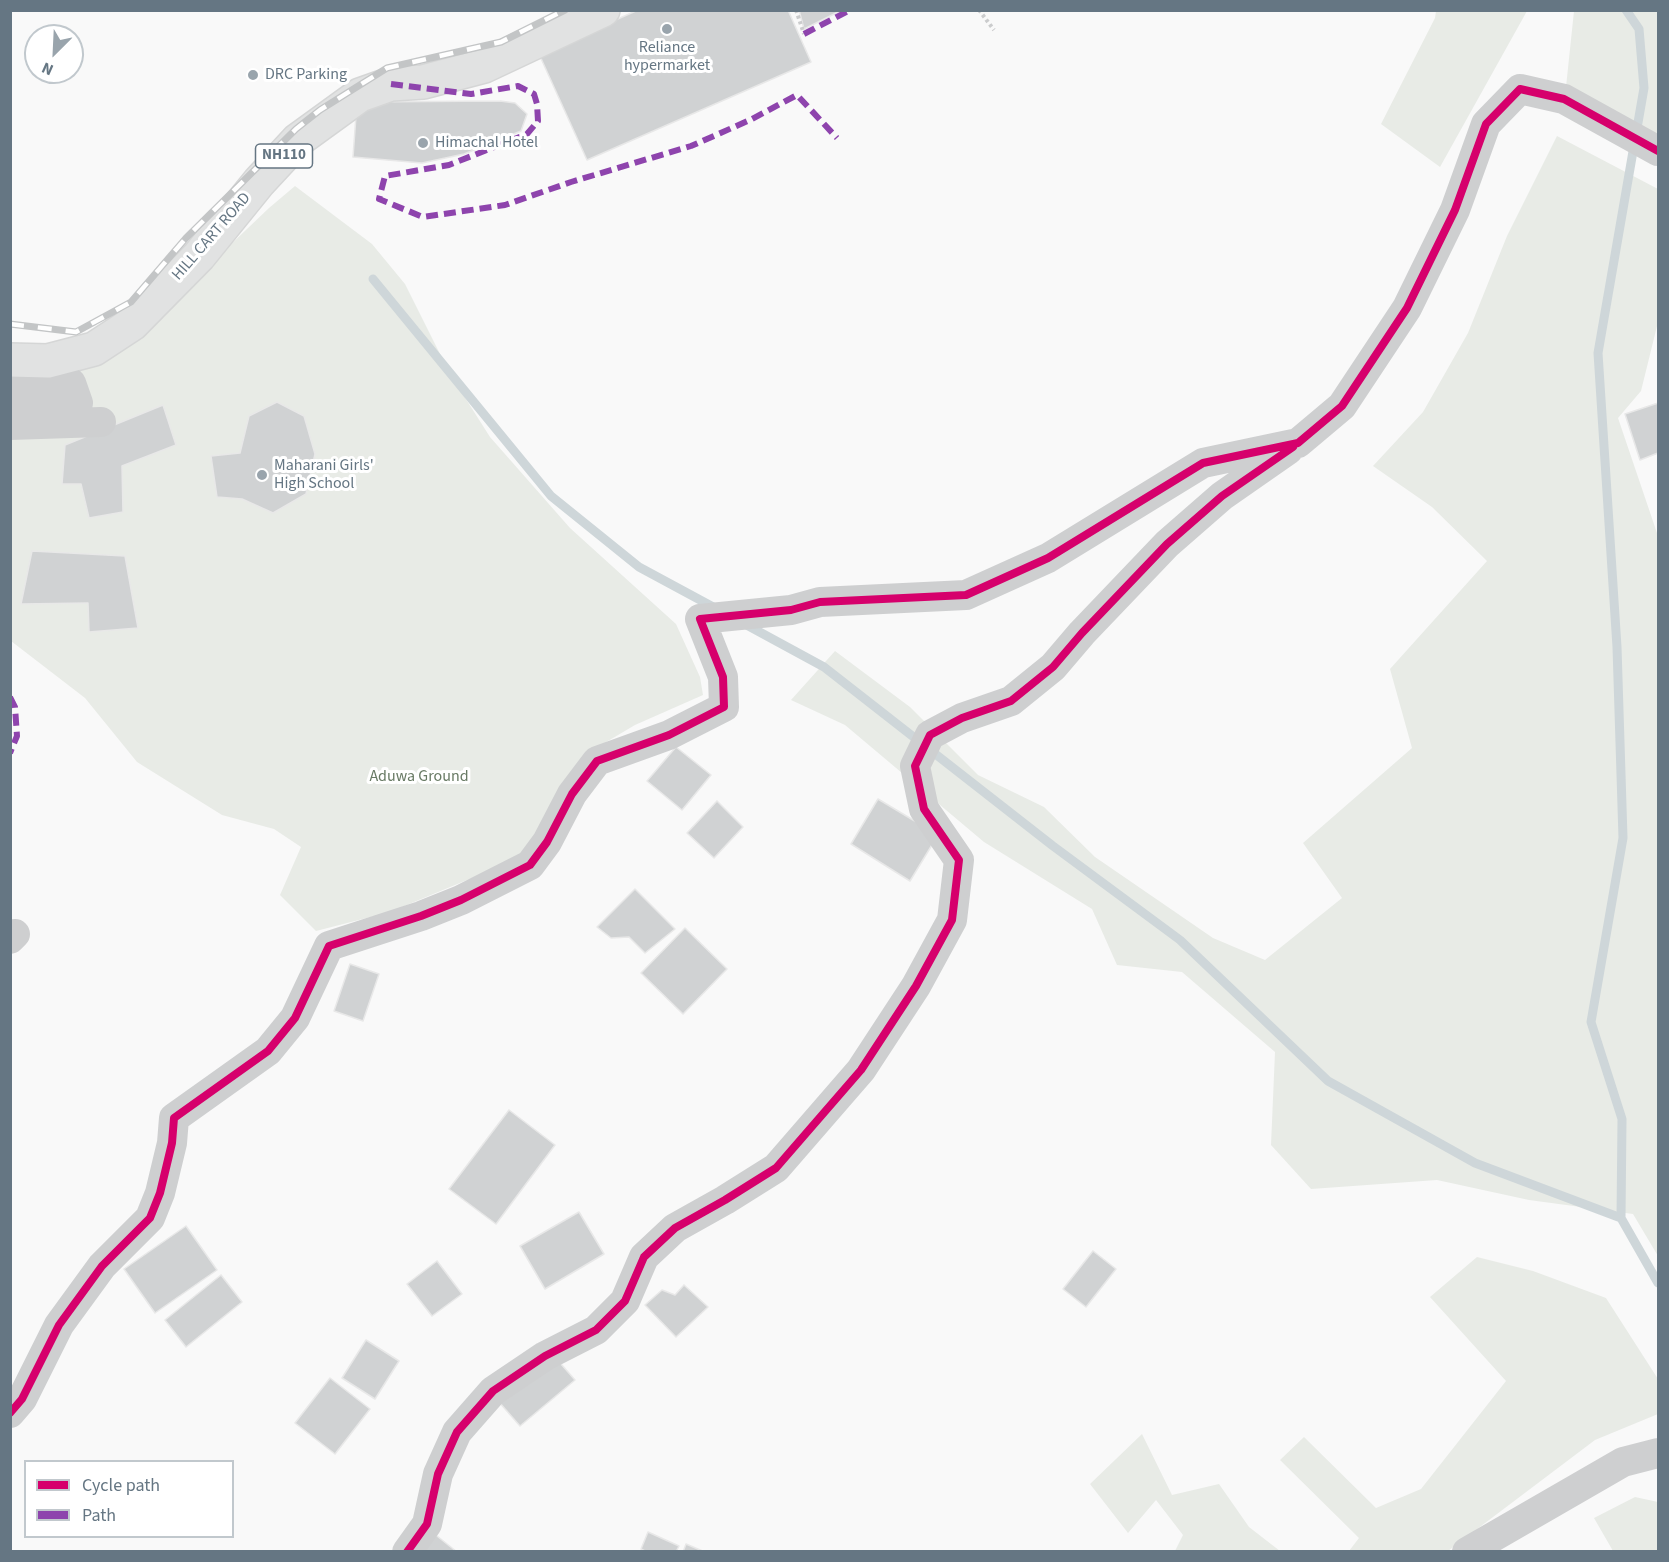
<!DOCTYPE html>
<style>
body{margin:0}
#map{position:relative;width:1669px;height:1562px;overflow:hidden;background:#f9f9f9;font-family:"Source Sans 3",sans-serif}
canvas{display:block}
.frame{position:absolute;inset:0;border:12px solid #657683;pointer-events:none}
.legend{position:absolute;left:24px;top:1460px;width:210px;height:78px;box-sizing:border-box;background:#fff;border:2px solid #c1c8cd;margin:0;padding:8px 10px;list-style:none;font-size:18px;color:#657683}
.legend li{display:flex;align-items:center;gap:12px;height:30px}
.legend b{width:30px;border:2px solid #c1c8cd}
.north{position:absolute;left:24px;top:24px;width:60px;height:60px;box-sizing:border-box;background:#fff;border:2px solid #c1c8cd;border-radius:50%;rotate:204deg;font-size:16px;font-weight:700;line-height:24px;text-align:center;color:#657683}
.north::after{content:'';display:block;margin:auto;width:21px;height:27px;background:#99a4ac;clip-path:polygon(50% 0,100% 100%,50% 72%,0 100%)}
</style>
<div id="map">
<canvas width="1669" height="1562"></canvas>
<div class="frame"></div>
<ul class="legend">
<li><b style="height:8px;background:#d6006c"></b>Cycle path</li>
<li><b style="height:8px;background:#8e44ad"></b>Path</li>
</ul>
<div class="north">N</div>
</div>
<script>
const ctx = document.querySelector('canvas').getContext('2d');
ctx.lineJoin = 'round';
function fillPath(path, color) { ctx.fillStyle = color; ctx.fill(path, 'evenodd'); }
const poly = rows => new Path2D(rows.map(r => 'M' + r).join(''));
function stroke(path, color, width, dash) { ctx.strokeStyle = color; ctx.lineWidth = width; ctx.lineCap = dash ? 'butt' : 'round'; ctx.setLineDash(dash || []); ctx.stroke(path); }
function write(font, color, halo, rows, align = 'center') {
  ctx.font = font + ' "Source Sans 3",sans-serif'; ctx.lineWidth = 6; ctx.setLineDash([]); ctx.textBaseline = 'middle'; ctx.strokeStyle = halo; ctx.fillStyle = color; for (const [text, x, y, turn = 0] of rows) {
    ctx.save(); ctx.translate(x, y); ctx.rotate((+turn || 0) * Math.PI / 180); ctx.textAlign = isNaN(turn) ? turn : align; if (halo) ctx.strokeText(text, 0, 0); ctx.fillText(text, 0, 0); ctx.restore();
  }
}
const green = poly([
 [1436,11,1527,11,1440,167,1381,124,1435,18],
 [1574,11,1658,11,1658,139,1566,87],
 [1557,136,1658,189,1658,322,1641,391,1618,418,1658,536,1658,1256,1633,1214,1529,1200,1437,1180,1311,1189,1271,1145,1275,1052,1182,972,1117,965,1092,909,984,842,845,725,791,700,835,651,910,707,978,775,1044,807,1095,857,1213,938,1265,960,1342,898,1303,843,1412,748,1390,669,1487,561,1432,507,1373,466,1423,412,1468,333,1507,236],
 [295,186,372,244,405,284,450,374,490,437,570,528,676,624,700,677,703,695,635,725,586,754,520,858,390,912,316,931,280,895,301,847,274,829,222,815,137,762,85,698,11,641,10,376,76,370,125,349,165,316,226,249,269,208],
 [1477,1257,1533,1271,1606,1298,1658,1379,1658,1414,1595,1440,1448,1551,1349,1551,1359,1538,1280,1460,1304,1437,1376,1508,1421,1489,1506,1381,1430,1297],
 [1142,1434,1172,1495,1219,1484,1249,1527,1280,1551,1175,1551,1183,1535,1156,1500,1128,1533,1090,1484],
 [1635,1497,1658,1502,1658,1551,1613,1551,1594,1518]
]);
const stream = poly([
 [373,279,551,496,639,567,715,608],
 [743,623,824,667,1053,846,1180,940,1328,1081,1475,1163,1621,1218,1658,1283],
 [1621,1218,1622,1119,1591,1022,1623,838,1617,647,1598,353,1644,88,1639,29,1626,10]
]);
const building = poly([
 [638,10,788,10,811,62,587,160,539,54,638,10],
 [799,10,842,10,804,29,799,10],
 [500,101,515,103,527,114,521,131,464,154,422,163,353,157,357,102,500,101],
 [277,402,304,416,315,454,306,494,273,513,242,499,217,497,211,456,240,453,249,416,277,402],
 [1658,403,1658,453,1640,460,1625,414,1658,403],
 [163,405,176,445,122,466,123,512,89,518,81,484,62,484,65,445,163,405],
 [32,551,125,556,138,628,89,632,88,603,21,604,32,551],
 [676,747,711,775,682,810,647,781,676,747],
 [878,799,938,835,910,881,851,844,878,799],
 [717,801,743,827,714,858,687,833,717,801],
 [635,889,675,929,645,953,629,937,611,938,597,927,635,889],
 [685,928,727,969,683,1014,641,973,685,928],
 [350,964,379,974,363,1021,334,1011,350,964],
 [509,1110,555,1145,496,1224,449,1189,509,1110],
 [579,1212,604,1254,545,1289,520,1246,579,1212],
 [186,1226,217,1270,155,1313,124,1269,186,1226],
 [1093,1251,1116,1269,1086,1307,1063,1289,1093,1251],
 [437,1261,462,1294,432,1316,407,1284,437,1261],
 [221,1275,242,1302,186,1347,165,1320,221,1275],
 [684,1285,708,1307,676,1337,645,1305,662,1290,675,1295,684,1285],
 [366,1340,399,1361,375,1399,342,1378,366,1340],
 [554,1356,575,1380,520,1426,499,1402,554,1356],
 [330,1378,370,1409,335,1454,295,1423,330,1378],
 [432,1532,457,1552,417,1552,432,1532],
 [648,1532,679,1546,676,1552,647,1552,641,1549,648,1532],
 [686,1544,705,1552,683,1552,686,1544]
]);
const path = poly([
 [796,10,804,34],
 [979,10,994,30]
]);
const minor = poly([
 [10,378,35,378,71,383,78,403,60,405,25,401,10,402],
 [10,425,101,422],
 [10,939,15,934],
 [10,1413,22,1399,59,1325,102,1266,150,1218,160,1193,172,1143,174,1118,268,1051,295,1018,329,946,421,916,461,900,530,865,547,842,572,794,597,761,669,735,724,707,723,677,700,619,791,610,820,602,966,595,1048,558,1203,463,1298,443,1342,406,1407,308,1455,210,1486,124,1520,89,1564,99,1658,151],
 [407,1552,427,1524,438,1474,457,1432,493,1391,545,1356,596,1330,625,1301,644,1257,675,1228,725,1200,776,1168,861,1070,916,986,952,920,959,860,924,809,915,766,930,735,962,718,1011,701,1053,667,1082,633,1167,544,1222,496,1288,450],
 [1467,1552,1623,1462,1658,1453]
]);
const trunk = poly([
 [10,360,48,361,94,349,132,324,199,256,259,182,298,140,360,95,391,84,423,82,484,66,603,10]
]);
const rail = poly([
 [10,324,76,332,131,302,186,238,296,129,320,110,387,68,501,42,565,10]
]);
const quiet = poly([
 [804,34,850,10],
 [391,84,471,94,518,86,534,94,537,104,538,121,527,134,449,165,385,176,379,199,423,217,505,205,571,182,691,146,750,120,797,95,837,138],
 [10,697,15,707,17,736,10,753]
]);
const cycleway = poly([
 [10,1413,22,1399,59,1325,102,1266,150,1218,160,1193,172,1143,174,1118,268,1051,295,1018,329,946,421,916,461,900,530,865,547,842,572,794,597,761,669,735,724,707,723,677,700,619,791,610,820,602,966,595,1048,558,1203,463,1298,443,1342,406,1407,308,1455,210,1486,124,1520,89,1564,99,1658,151],
 [407,1552,427,1524,438,1474,457,1432,493,1391,545,1356,596,1330,625,1301,644,1257,675,1228,725,1200,776,1168,861,1070,916,986,952,920,959,860,924,809,915,766,930,735,962,718,1011,701,1053,667,1082,633,1167,544,1222,496,1293,447]
]);
const markers = [
 [667,29,6,"#99a4ac"],
 [253,75,6,"#99a4ac"],
 [423,143,6,"#99a4ac"],
 [262,475,6,"#99a4ac"]
];
const shields = [
 [284,156,57]
];
const shieldNames = [
 ["NH110",284,156]
];
const poiNames = [
 ["Reliance",667,48,"center"],
 ["hypermarket",667,66,"center"],
 ["DRC Parking",265,75],
 ["Himachal Hotel",435,143],
 ["Maharani Girls'",274,466],
 ["High School",274,484]
];
const streetNames = [
 ["HILL CART ROAD",212,237,-49]
];
const parkNames = [
 ["Aduwa Ground",419,777]
];
fillPath(green, '#e8ebe6');
stroke(stream, '#ced6d9', 9);
fillPath(building, '#d0d2d3');
stroke(building, '#e8e8e8', 1.5);
stroke(trunk, '#d5d6d6', 36);
stroke(path, '#cbcccd', 4, [3, 3]);
stroke(minor, '#cecfd0', 30);
stroke(trunk, '#e1e2e2', 33);
stroke(rail, '#c3c5c6', 7);
stroke(rail, '#fff', 4.5, [14]);
stroke(quiet, '#8e44ad', 6, [12, 6]);
stroke(cycleway, '#d6006c', 8);
for (const [x, y, r, color] of markers) { const dot = new Path2D(); dot.arc(x, y, r, 0, 2 * Math.PI); ctx.fillStyle = color; ctx.fill(dot); stroke(dot, '#fff', 2); }
for (const [x, y, w] of shields) { const box = new Path2D(); box.roundRect(x - w / 2, y - 12, w, 24, 4.5); ctx.fillStyle = '#fff'; ctx.fill(box); stroke(box, '#657683', 1.5); }
write('bold 15px', '#657683', null, shieldNames);
write('16px', '#657683', '#fff', poiNames, 'left');
write('16px', '#657683', '#fff', streetNames);
write('16px', '#687a64', '#fff', parkNames);
</script>
